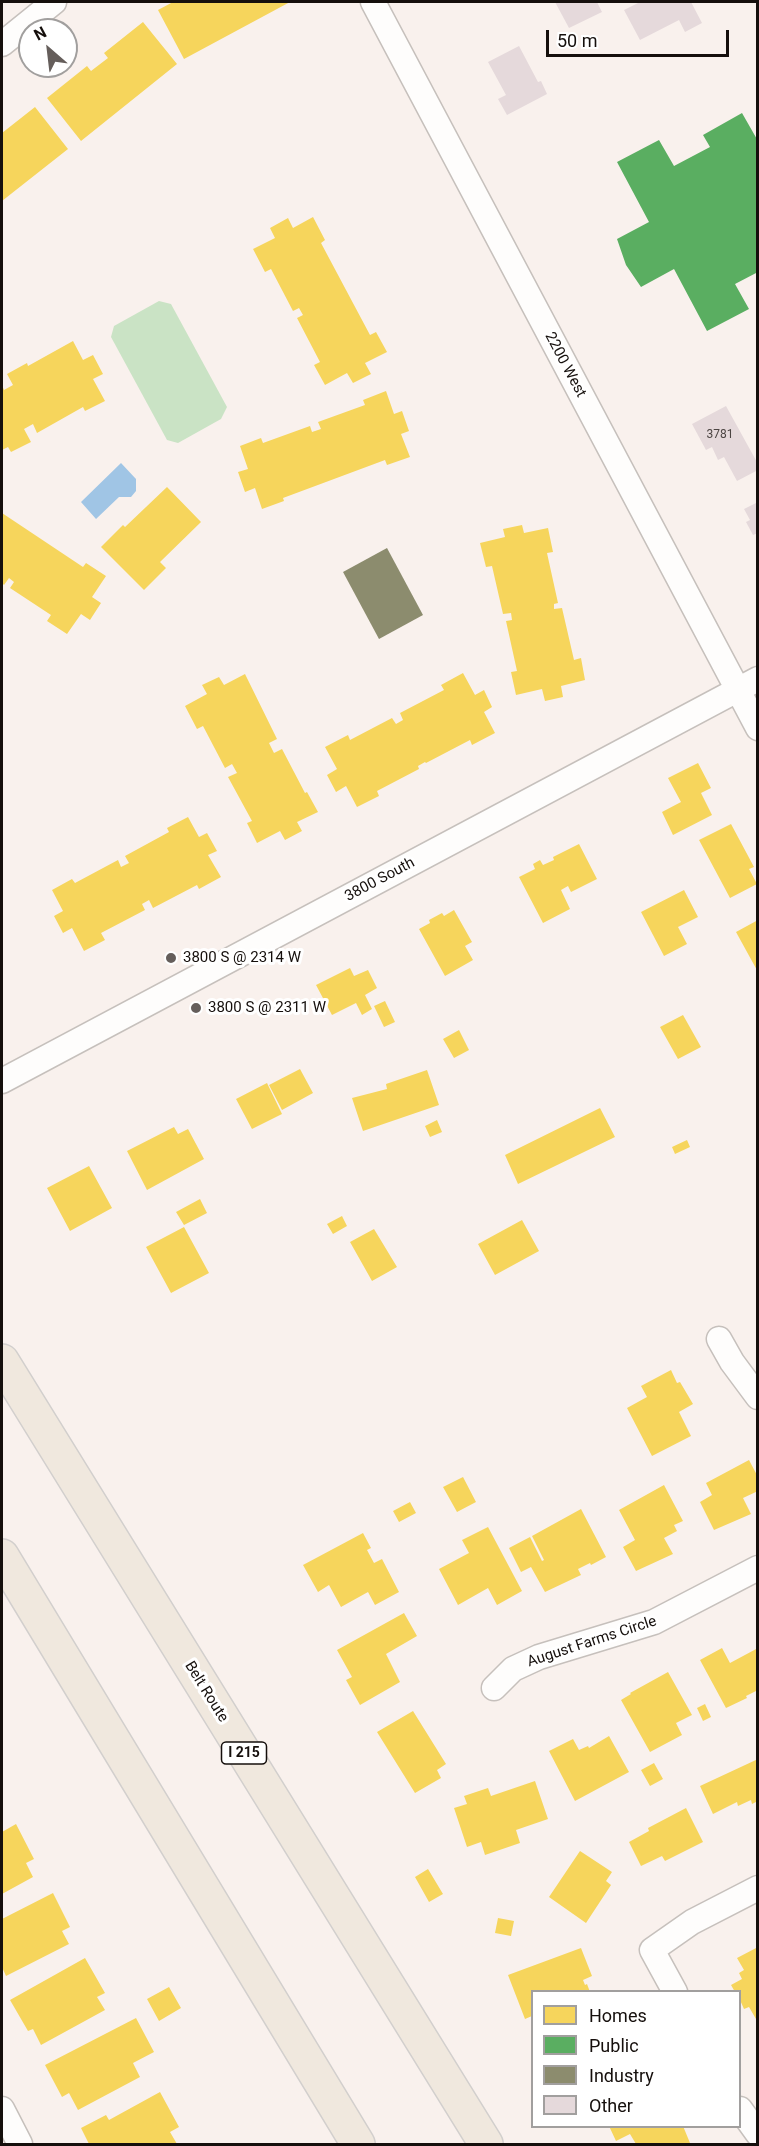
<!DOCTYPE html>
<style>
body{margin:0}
#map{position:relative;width:759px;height:2146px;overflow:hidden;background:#f9f1ed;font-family:Roboto,sans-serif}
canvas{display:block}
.frame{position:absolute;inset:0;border:3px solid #150f0c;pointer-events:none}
.legend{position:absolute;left:531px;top:1990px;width:210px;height:138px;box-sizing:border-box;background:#fff;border:2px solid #a19f9e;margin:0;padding:8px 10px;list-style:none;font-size:18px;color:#150f0c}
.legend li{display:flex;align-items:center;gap:12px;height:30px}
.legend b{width:30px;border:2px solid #a19f9e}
.north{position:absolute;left:18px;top:18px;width:60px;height:60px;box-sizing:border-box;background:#fff;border:2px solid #a19f9e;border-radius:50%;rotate:332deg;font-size:16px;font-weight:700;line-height:24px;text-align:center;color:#150f0c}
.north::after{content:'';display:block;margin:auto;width:21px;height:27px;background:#655e5b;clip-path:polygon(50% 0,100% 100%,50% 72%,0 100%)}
.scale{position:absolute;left:546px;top:30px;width:183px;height:27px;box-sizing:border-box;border:3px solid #150f0c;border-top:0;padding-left:8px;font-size:18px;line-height:21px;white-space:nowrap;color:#150f0c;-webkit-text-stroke:4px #fff;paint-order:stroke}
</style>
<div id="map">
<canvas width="759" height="2146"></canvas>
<div class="frame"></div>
<ul class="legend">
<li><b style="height:16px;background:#f6d55c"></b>Homes</li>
<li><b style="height:16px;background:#5aae61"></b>Public</li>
<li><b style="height:16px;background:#8c8c6e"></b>Industry</li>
<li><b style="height:16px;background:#e5d9db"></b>Other</li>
</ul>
<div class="north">N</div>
<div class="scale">50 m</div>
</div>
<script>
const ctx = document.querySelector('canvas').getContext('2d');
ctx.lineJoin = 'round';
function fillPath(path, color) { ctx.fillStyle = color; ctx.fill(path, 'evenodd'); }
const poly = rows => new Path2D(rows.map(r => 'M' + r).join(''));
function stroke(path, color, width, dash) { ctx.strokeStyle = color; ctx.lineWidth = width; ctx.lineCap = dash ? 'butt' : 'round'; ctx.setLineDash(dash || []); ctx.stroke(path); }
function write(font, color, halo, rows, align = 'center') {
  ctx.font = font + ' Roboto,sans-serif'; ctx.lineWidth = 6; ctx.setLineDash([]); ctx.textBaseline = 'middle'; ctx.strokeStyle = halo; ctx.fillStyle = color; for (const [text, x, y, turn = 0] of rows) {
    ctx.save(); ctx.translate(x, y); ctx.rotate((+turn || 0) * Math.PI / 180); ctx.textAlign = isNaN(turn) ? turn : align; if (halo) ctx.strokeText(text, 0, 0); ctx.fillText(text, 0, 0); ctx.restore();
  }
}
const green = poly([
 [159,301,171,304,227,407,221,419,178,443,167,440,111,337,114,326]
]);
const water = poly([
 [121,463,136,479,136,491,131,497,119,497,96,519,81,502]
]);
const homes = poly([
 [173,2,290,2,184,59,158,10],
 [143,22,177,64,81,141,47,98,87,66,91,71,108,58,104,53],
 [35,107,68,149,2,201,2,133],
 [313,217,325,240,321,243,370,335,376,332,387,352,365,363,371,374,353,383,347,373,325,385,314,365,320,362,297,318,303,315,299,308,293,311,271,269,265,272,253,249,275,238,270,228,288,218,293,228],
 [73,341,83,360,93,355,103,374,93,379,105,401,85,411,83,407,37,433,33,424,24,429,31,442,11,452,8,447,2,450,2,385,4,390,13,385,7,374,27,363,28,366],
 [386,391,394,414,402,411,409,431,401,434,410,457,387,465,385,460,283,498,284,501,262,509,255,488,245,492,238,472,248,469,240,446,261,438,263,443,310,426,312,432,321,429,318,422,365,405,363,400],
 [167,487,201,522,160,562,166,568,144,590,101,547,123,525,125,527],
 [2,513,83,567,86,563,106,576,92,597,101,603,90,620,81,614,67,634,47,621,51,615,10,588,14,582,9,578,4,585,2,583],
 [522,525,524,533,548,528,553,552,547,553,558,603,554,604,554,609,562,608,574,660,581,658,585,680,561,686,563,697,545,701,542,689,516,695,511,672,517,671,506,621,512,620,511,613,503,614,492,566,486,567,480,543,505,537,503,529],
 [463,673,475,695,484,690,492,707,484,712,495,733,472,745,470,740,426,763,425,762,418,766,419,769,377,791,379,796,357,807,346,786,336,792,327,775,337,769,325,747,348,735,350,740,392,718,396,724,403,720,400,713,444,690,441,685],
 [245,674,277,739,269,743,274,753,282,749,305,793,307,792,318,812,297,822,302,831,285,840,280,831,257,843,247,823,252,821,228,777,237,773,232,764,225,768,203,726,197,729,185,706,207,694,202,685,219,677,224,685],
 [698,763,711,788,701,793,712,815,673,835,662,812,681,802,668,778],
 [188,817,199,837,207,833,217,851,208,855,221,877,199,889,197,885,153,908,149,900,142,904,145,910,101,933,105,940,84,951,72,928,63,933,54,916,63,911,52,890,72,879,75,883,118,860,121,867,129,863,125,856,169,832,167,828],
 [731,824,754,867,749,869,757,884,730,898,699,840],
 [579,844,597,879,571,892,568,886,561,890,570,909,543,923,519,877,535,869,533,864,540,860,543,865,554,860,553,857],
 [684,890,698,917,678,927,687,944,664,956,641,912],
 [454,910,472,942,465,946,473,960,445,976,419,929,430,923,429,920,442,913,444,916],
 [758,920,758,972,736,932],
 [350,968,354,976,368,970,377,988,365,995,372,1009,362,1015,356,1003,332,1015,316,985],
 [385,1001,395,1022,384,1027,374,1006],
 [683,1015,701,1047,678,1059,660,1027],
 [459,1030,469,1050,454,1058,443,1039],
 [300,1069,313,1093,282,1110,269,1085],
 [427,1070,439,1105,363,1131,352,1098,387,1089,386,1084],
 [267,1083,282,1114,252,1129,236,1099],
 [600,1108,615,1137,518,1184,505,1155],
 [437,1120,442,1132,430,1137,425,1126],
 [174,1127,178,1134,188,1129,204,1159,147,1190,127,1151],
 [687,1140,690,1147,675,1154,672,1147],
 [89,1166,112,1208,70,1231,47,1188],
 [200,1199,207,1213,184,1225,176,1212],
 [342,1216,347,1226,333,1234,327,1224],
 [522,1220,539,1251,495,1275,478,1244],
 [184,1227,209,1273,171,1293,146,1247],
 [374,1229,397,1267,372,1281,350,1242],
 [671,1370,677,1383,680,1382,693,1404,679,1412,691,1436,652,1456,627,1408,647,1397,641,1386],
 [749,1460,758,1477,758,1491,743,1498,751,1514,714,1530,700,1502,712,1495,706,1483],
 [463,1477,476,1502,457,1512,443,1487],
 [664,1485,683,1521,674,1525,677,1531,664,1538,673,1554,636,1571,623,1547,635,1540,619,1510],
 [410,1502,416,1513,399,1522,393,1511],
 [581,1509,606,1557,591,1565,590,1563,578,1569,581,1575,545,1592,531,1567,521,1572,509,1548,530,1537,542,1561,544,1560,532,1536],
 [488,1527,522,1591,497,1605,488,1588,458,1605,439,1569,469,1553,462,1540],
 [363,1533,371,1548,367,1550,374,1563,382,1559,399,1592,375,1605,368,1592,341,1607,329,1585,318,1592,303,1565],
 [404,1613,417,1636,386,1654,400,1682,360,1705,346,1680,352,1677,337,1650],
 [722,1648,730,1663,758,1648,758,1694,756,1691,746,1696,747,1698,726,1708,700,1660],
 [668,1672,692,1715,676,1723,682,1735,650,1752,621,1700,631,1694,630,1693],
 [705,1704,711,1717,703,1721,697,1708],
 [413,1711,446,1764,437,1770,441,1778,415,1793,377,1732],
 [609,1736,629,1772,575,1801,549,1751,573,1739,579,1750,588,1746,589,1748],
 [758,1759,758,1801,752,1804,751,1800,738,1806,737,1802,713,1814,700,1786],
 [654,1763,663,1779,650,1786,641,1770],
 [535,1781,548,1819,516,1830,520,1843,485,1855,481,1842,467,1847,454,1808,467,1804,464,1796,488,1788,491,1796],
 [686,1808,703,1842,665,1861,662,1856,641,1866,629,1842,649,1831,648,1828],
 [16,1824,34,1859,26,1863,33,1877,2,1894,2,1832],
 [580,1851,612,1872,606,1881,611,1885,586,1923,549,1897],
 [428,1869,443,1894,429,1902,415,1877],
 [53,1893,70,1927,62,1931,69,1944,6,1976,2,1967,2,1919],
 [498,1918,514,1921,511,1936,495,1933],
 [758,1947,758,2018,756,2019,749,2007,744,2009,740,2000,740,1992,735,1992,731,1985,742,1979,739,1973,744,1970,737,1958],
 [581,1948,592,1976,583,1980,585,1985,587,1984,590,1992,532,1992,532,2016,525,2019,508,1975],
 [85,1958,105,1993,97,1997,105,2010,41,2045,33,2029,28,2031,10,2000],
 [169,1987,181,2008,159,2021,147,1999],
 [136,2018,154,2052,133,2063,140,2077,78,2110,69,2093,62,2097,45,2065],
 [160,2092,179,2127,170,2132,177,2144,89,2144,81,2128,106,2115,109,2120],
 [609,2126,683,2126,690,2143,686,2144,636,2144,630,2134,616,2141]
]);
const public = poly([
 [742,113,758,141,758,272,735,284,749,309,707,331,674,269,641,287,626,265,617,239,649,222,617,162,659,140,674,166,710,147,703,135]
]);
const industry = poly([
 [387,548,423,615,379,639,343,572]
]);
const building = poly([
 [555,2,597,2,602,12,569,28],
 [640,2,691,2,702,23,685,32,679,20,640,40,624,10],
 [519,46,538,82,541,81,547,94,507,115,498,99,506,95,488,62],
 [726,406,758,464,758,470,737,481,724,457,718,460,712,447,706,450,692,424],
 [758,502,758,533,753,535,746,522,750,520,744,509]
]);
const minor = poly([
 [373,2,758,728],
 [2,44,54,2],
 [2,1081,758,679],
 [719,1339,732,1362,758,1397],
 [494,1688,513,1669,539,1657,654,1622,758,1568],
 [675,1992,652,1950,692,1922,758,1888],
 [2,2109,20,2144],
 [740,2109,758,2134]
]);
const highway = poly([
 [2,1361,486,2144],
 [2,1556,358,2144]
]);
const markers = [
 [171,958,6,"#655e5b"],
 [196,1008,6,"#655e5b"]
];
const numberNames = [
 ["3781",720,435]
];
const shields = [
 [244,1753,45]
];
const shieldNames = [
 ["I 215",244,1753]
];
const streetNames = [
 ["2200 West",565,365,62],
 ["3800 South",380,880,-28],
 ["August Farms Circle",592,1642,-18],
 ["Belt Route",206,1692,58]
];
const poiNames = [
 ["3800 S @ 2314 W",183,958],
 ["3800 S @ 2311 W",208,1008]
];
fillPath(green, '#cae3c5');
fillPath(water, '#a0c5e5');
fillPath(homes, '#f6d55c');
fillPath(public, '#5aae61');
fillPath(industry, '#8c8c6e');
fillPath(building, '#e5d9db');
stroke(minor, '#c6c0bc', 27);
stroke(highway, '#d2cfcd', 36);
stroke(minor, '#fefdfc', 24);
stroke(highway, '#f0e8de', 33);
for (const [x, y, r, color] of markers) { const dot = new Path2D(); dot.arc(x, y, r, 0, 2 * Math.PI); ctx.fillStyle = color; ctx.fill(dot); stroke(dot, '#fff', 2); }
write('12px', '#4c4543', null, numberNames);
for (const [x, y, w] of shields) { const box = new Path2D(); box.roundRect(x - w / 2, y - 11, w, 22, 4.5); ctx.fillStyle = '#fff'; ctx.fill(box); stroke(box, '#150f0c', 1.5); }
write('bold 14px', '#150f0c', null, shieldNames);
write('15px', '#150f0c', '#fff', streetNames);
write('15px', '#150f0c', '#fff', poiNames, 'left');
</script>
